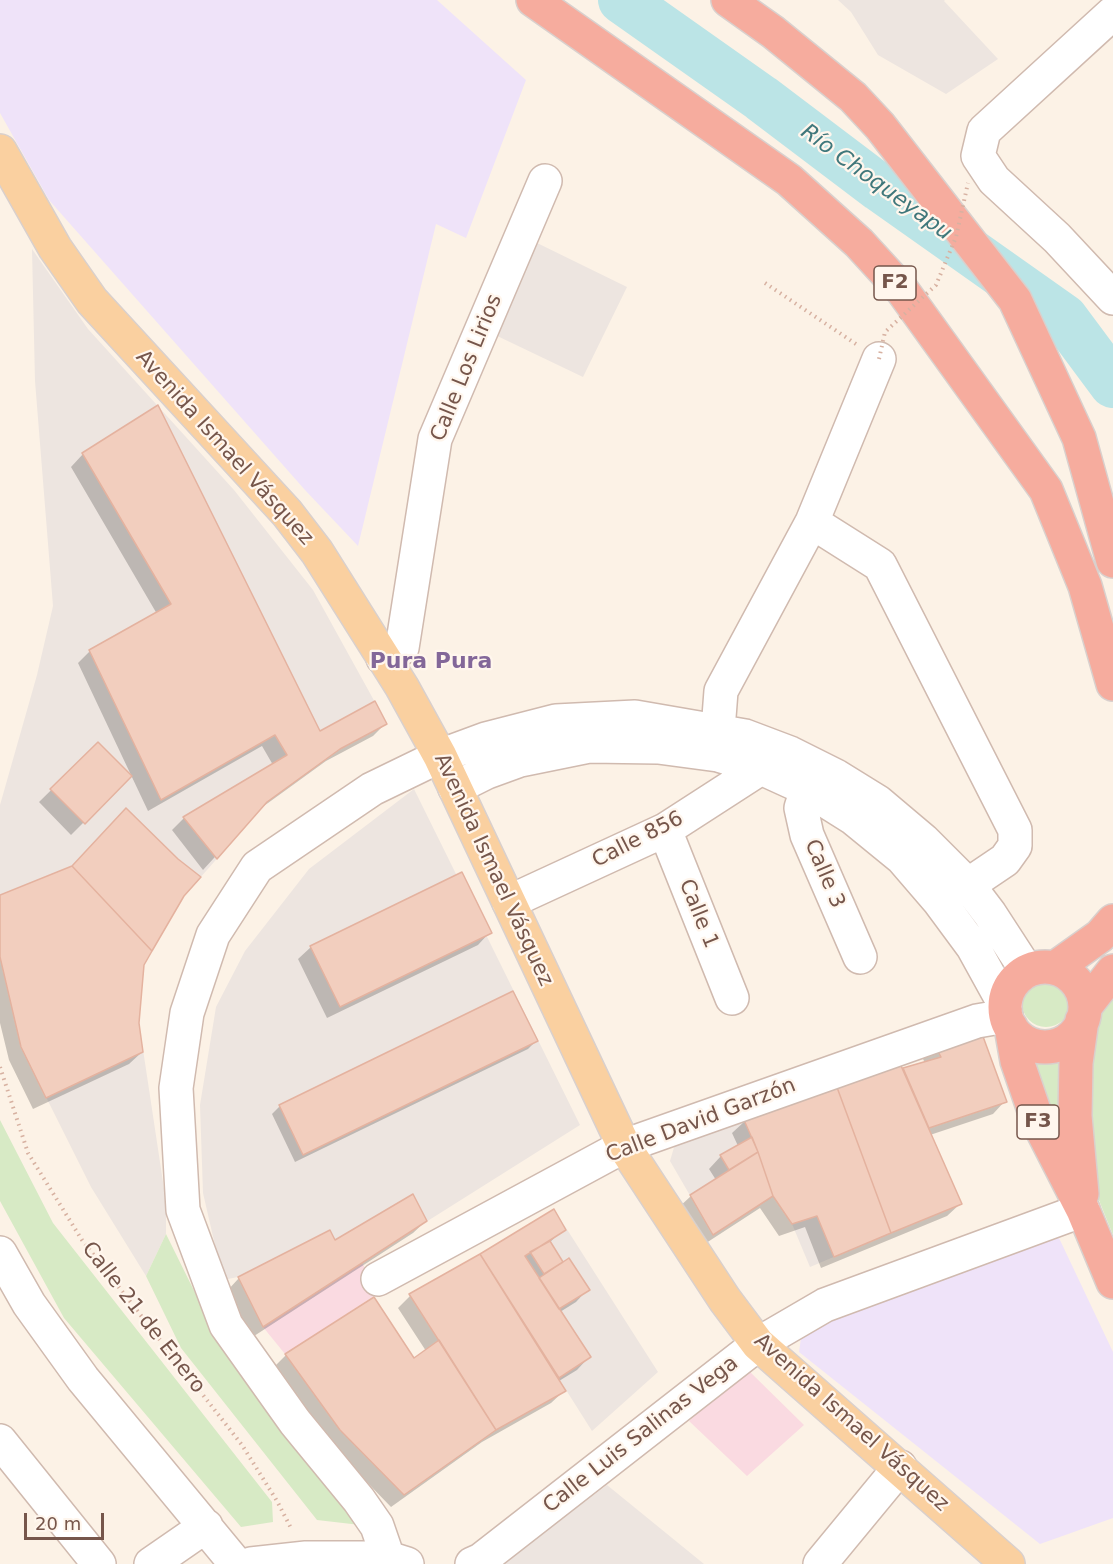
<!DOCTYPE html>
<meta charset="utf-8">
<style>
body{margin:0}
#map{position:relative;width:1113px;height:1564px;overflow:hidden;background:#fcf2e6;font-family:"DejaVu Sans",sans-serif}
canvas{display:block}
.scale{position:absolute;left:24px;top:1513px;width:80px;height:27px;box-sizing:border-box;border:3px solid #76564b;border-top:0;padding-left:8px;font-size:18px;line-height:21px;white-space:nowrap;color:#76564b;-webkit-text-stroke:4px #fff6ed;paint-order:stroke}
</style>
<div id="map">
<canvas width="1113" height="1564"></canvas>
<div class="scale">20 m</div>
</div>
<script>
const ctx = document.querySelector('canvas').getContext('2d');
ctx.lineJoin = 'round';
function fillPath(path, color) { ctx.fillStyle = color; ctx.fill(path, 'evenodd'); }
const poly = rows => new Path2D(rows.map(r => 'M' + r).join(''));
function stroke(path, color, width, dash) { ctx.strokeStyle = color; ctx.lineWidth = width; ctx.lineCap = dash ? 'butt' : 'round'; ctx.setLineDash(dash || []); ctx.stroke(path); }
function write(font, color, halo, rows, align = 'center') {
  ctx.font = font + ' "DejaVu Sans",sans-serif'; ctx.lineWidth = 4.5; ctx.setLineDash([]); ctx.textBaseline = 'middle'; ctx.strokeStyle = halo; ctx.fillStyle = color; for (const [text, x, y, turn = 0] of rows) {
    ctx.save(); ctx.translate(x, y); ctx.rotate((+turn || 0) * Math.PI / 180); ctx.textAlign = isNaN(turn) ? turn : align; if (halo) ctx.strokeText(text, 0, 0); ctx.fillText(text, 0, 0); ctx.restore();
  }
}
const industrial = poly([
 [838,0,945,0,944,1,998,59,946,94,878,55,851,12],
 [533,241,627,287,583,377,491,333],
 [32,249,88,329,234,490,313,590,387,724,340,749,267,802,184,896,144,965,139,1023,166,1202,166,1234,146,1276,91,1187,21,1047,0,957,0,805,37,675,53,606,35,381],
 [414,789,580,1125,364,1261,263,1327,238,1277,223,1280,203,1193,200,1105,216,1007,245,951,309,869],
 [744,1120,891,1233,810,1267,792,1224,773,1197,713,1235,670,1161,675,1144],
 [554,1209,658,1372,592,1431,480,1254],
 [607,1485,704,1564,501,1564]
]);
const education = poly([
 [0,0,437,0,526,80,466,238,436,224,358,546,305,490,49,200,0,113],
 [1059,1238,1113,1352,1113,1518,1040,1544,799,1352,802,1331,837,1308]
]);
const medical = poly([
 [362,1263,380,1292,285,1354,263,1327],
 [747,1369,804,1425,747,1476,689,1421]
]);
const green = poly([
 '1022 1003a24 24 0 1 1 48 0a24 24 0 1 1-48 0Z',
 [1113,990,1113,1235,1094,1188,1083,1112,1099,1017],
 [1069,1057,1064,1148,1025,1059,1044,1063],
 [0,1120,53,1223,272,1502,273,1522,241,1527,64,1318,0,1201],
 [166,1234,214,1331,369,1526,317,1520,181,1348,146,1276]
]);
const shadow = poly([
 [83,454,320,734,385,724,373,736,326,761,257,811,203,870,172,830,184,818,273,765,262,746,148,811,78,663,90,651,157,614,71,467],
 [98,744,130,776,71,835,39,802],
 [177,860,183,895,143,964,138,1023,142,1052,129,1064,33,1109,9,1060,0,1023,0,896],
 [490,932,478,945,327,1018,298,959,311,947],
 [536,1041,528,1049,295,1162,272,1114,280,1106],
 [936,1047,1005,1101,993,1114,930,1135,960,1204,947,1216,821,1268,805,1227,779,1236,760,1208,700,1247,678,1208,691,1196,716,1180,709,1169,721,1156,738,1146,732,1133,745,1121,925,1063,923,1059],
 [426,1221,413,1233,251,1338,227,1291,239,1278,334,1242],
 [564,1229,549,1243,562,1264,588,1289,576,1302,560,1312,589,1357,577,1370,559,1381,564,1391,551,1403,482,1442,391,1507,328,1442,273,1368,286,1355,374,1300,413,1361,426,1351,398,1308,410,1296,481,1255]
]);
const river = poly([
 [622,0,761,98,880,188,1064,318,1113,384]
]);
const building = poly([
 [158,405,320,731,375,701,387,724,340,749,267,802,217,859,183,817,287,755,275,735,161,800,89,650,171,604,82,453,158,405],
 [98,742,132,776,85,824,50,789,98,742],
 [126,808,178,859,201,877,184,896,152,951,72,866,126,808],
 [72,866,152,951,144,965,139,1023,143,1052,46,1098,21,1047,0,957,0,895,72,866],
 [462,872,492,933,340,1007,310,946,462,872],
 [513,991,538,1041,303,1155,279,1105,513,991],
 [981,1031,1007,1102,929,1128,903,1068,941,1057,935,1046,981,1031],
 [898,1059,962,1204,891,1233,835,1082,898,1059],
 [835,1082,891,1233,834,1257,817,1216,792,1224,773,1196,758,1152,744,1120,835,1082],
 [752,1137,758,1152,729,1170,720,1155,752,1137],
 [758,1152,773,1196,713,1235,690,1195,758,1152],
 [413,1194,427,1221,263,1327,238,1277,330,1230,335,1240,413,1194],
 [554,1209,566,1230,525,1256,591,1357,559,1378,480,1254,554,1209],
 [550,1241,563,1262,544,1274,530,1252,550,1241],
 [480,1254,566,1391,496,1430,409,1294,480,1254],
 [569,1258,590,1290,559,1309,539,1278,569,1258],
 [374,1297,414,1358,439,1340,496,1430,404,1495,340,1430,285,1354,374,1297]
]);
const path = poly([
 [765,283,856,344],
 [0,1067,28,1153,82,1240,242,1445,277,1501,292,1530]
]);
const minor = poly([
 [1113,13,984,131,978,156,994,180,1057,238,1113,298],
 [812,522,880,565,1015,830,1015,846,1005,860,968,885],
 [383,658,402,648,435,439,545,181],
 [718,730,721,691,812,522,879,359],
 [455,788,487,772,520,760,589,746,658,747,718,755,761,768,807,789,853,818,902,858,939,901,973,947,1005,1005],
 [807,789,801,808,807,835,860,957],
 [665,830,732,998],
 [509,902,665,830,761,768],
 [0,1253,29,1304,83,1379,236,1564],
 [378,1279,624,1146,977,1021,1006,1016],
 [0,1441,99,1564],
 [388,1558,377,1526,359,1500,295,1422,226,1325,183,1210,176,1088,187,1013,213,935,257,867,372,789,440,756,486,739,556,721,635,717,745,736,790,753,836,776,878,802,923,840,968,885,990,914,1027,971],
 [151,1564,206,1526],
 [251,1564,306,1558,388,1558,407,1564],
 [472,1564,481,1560,758,1344,825,1305,1083,1210],
 [820,1564,900,1467]
]);
const major = poly([
 [0,151,55,248,92,301,287,513,317,552,402,687,440,756,624,1146,725,1300,758,1344,1008,1564]
]);
const highway = poly([
 [533,0,789,180,859,243,902,290,1046,490,1085,586,1113,684],
 [728,0,773,32,853,97,880,126,1015,300,1079,438,1113,561],
 '1005 1007a40 40 0 1 1 80 0a40 40 0 1 1-80 0Z',
 [1055,968,1100,936,1113,921],
 [1085,1007,1113,971],
 [1011,1027,1017,1061,1038,1122,1083,1210,1113,1282],
 [1082,1194,1075,1116,1076,1063,1082,1020]
]);
const pathBridge = poly([
 [879,359,885,332,936,285,956,237,968,183]
]);
const shields = [
 [895,283,42],
 [1038,1122,42]
];
const shieldNames = [
 ["F2",895,283],
 ["F3",1038,1122]
];
const streetNames = [
 ["Calle Los Lirios",467,368,-68],
 ["Avenida Ismael Vásquez",224,448,48],
 ["Calle 856",638,840,-27],
 ["Avenida Ismael Vásquez",493,870,65],
 ["Calle 3",824,874,67],
 ["Calle 1",698,914,68],
 ["Calle David Garzón",701,1121,-21],
 ["Calle 21 de Enero",143,1318,52],
 ["Avenida Ismael Vásquez",851,1423,42],
 ["Calle Luis Salinas Vega",641,1435,-38]
];
const waterNames = [
 ["Río Choqueyapu",876,183,36]
];
const neighbourhoodNames = [
 ["Pura Pura",431,662]
];
fillPath(industrial, '#ede5e0');
fillPath(education, '#efe3f9');
fillPath(medical, '#fadae1');
fillPath(green, '#d7eac5');
fillPath(shadow, '#0003');
stroke(river, '#bbe4e6', 48);
fillPath(building, '#f2cebe');
stroke(building, '#e4b29f', 1.5);
stroke(minor, '#d0baaf', 36);
stroke(major, '#d9d0cd', 36);
stroke(highway, '#d9d0cd', 36);
stroke(path, '#d7b1a1', 4, [1.5, 4.5]);
stroke(minor, '#fff', 33);
stroke(major, '#fad0a0', 33);
stroke(highway, '#f6ac9e', 33);
stroke(pathBridge, '#d7b1a1', 4, [1.5, 4.5]);
for (const [x, y, w] of shields) { const box = new Path2D(); box.roundRect(x - w / 2, y - 17, w, 34, 4.5); ctx.fillStyle = '#fff6ed'; ctx.fill(box); stroke(box, '#76564b', 1.5); }
write('bold 20px', '#76564b', null, shieldNames);
write('21px', '#76564b', '#fff6ed', streetNames);
write('italic 22px', '#3f777b', '#fff6ed', waterNames);
write('bold 22px', '#836799', '#fff6ed', neighbourhoodNames);
</script>
